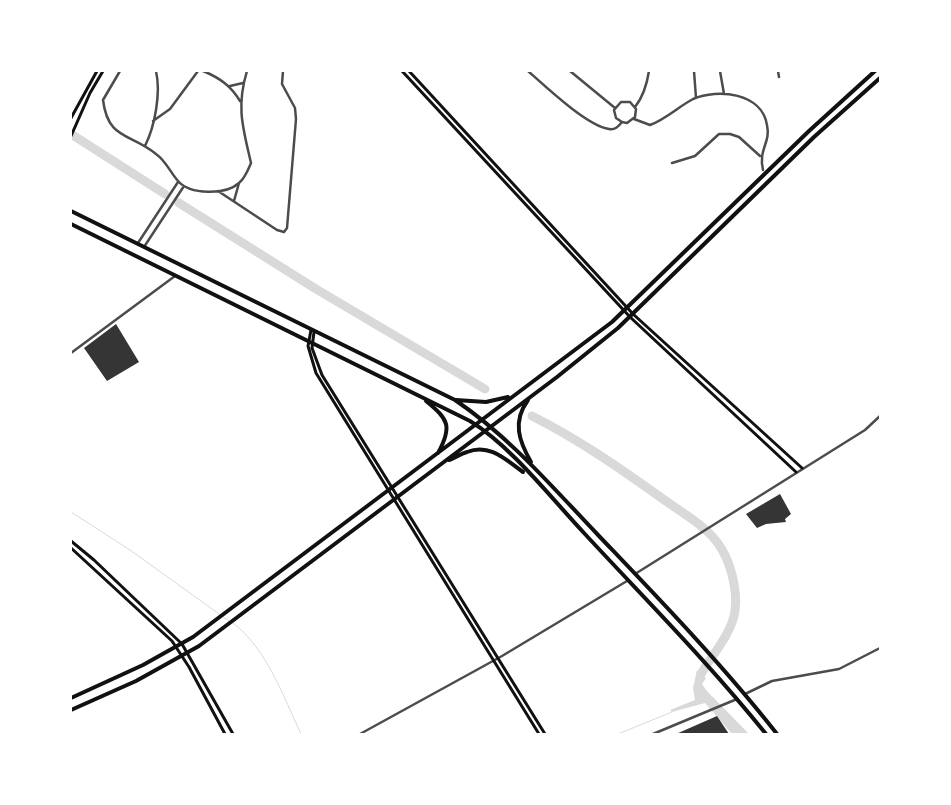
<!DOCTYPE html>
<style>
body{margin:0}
#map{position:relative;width:951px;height:805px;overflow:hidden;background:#fff;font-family:Raleway,sans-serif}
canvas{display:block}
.frame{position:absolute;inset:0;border:72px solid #fff;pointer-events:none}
</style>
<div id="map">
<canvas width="951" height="805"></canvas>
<div class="frame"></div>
</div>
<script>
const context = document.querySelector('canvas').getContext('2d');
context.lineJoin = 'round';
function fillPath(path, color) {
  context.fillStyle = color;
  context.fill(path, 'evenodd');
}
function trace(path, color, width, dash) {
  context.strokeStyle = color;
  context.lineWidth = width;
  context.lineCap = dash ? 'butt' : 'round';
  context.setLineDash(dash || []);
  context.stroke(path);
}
fillPath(new Path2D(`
 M697,670L706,678L702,684L706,690L749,734H732L705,703L672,712L670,710L695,700L693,688Z`), '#d9d9d9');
trace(new Path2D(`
 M71,512L130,550L229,621
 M233,623C267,649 283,696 301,734
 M618,734L672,712`), '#d9d9d9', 1);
trace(new Path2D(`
 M71,134L165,194
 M179,203L316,289L485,389
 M532,416C578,439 621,469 663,499C681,512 703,524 717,542C730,559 738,589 735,611C732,633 712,655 701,674`), '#d9d9d9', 9);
fillPath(new Path2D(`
 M116,324L139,362L107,381L84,348Z
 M780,494L791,514L785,519L786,522L766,524L757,528L746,514Z
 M717,716L729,734H676Z`), '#353535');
trace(new Path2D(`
 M120,71L103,100C108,140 130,133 156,154C166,161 170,172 178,181C190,195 226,195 239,183C245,178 248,170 251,163C243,128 236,107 247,71
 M203,71C220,78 231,86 240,101
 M528,71C545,86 587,126 609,129C615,130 618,127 622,122L627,123L635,117L636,109L630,102H621L614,110L616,118L622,122
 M570,71L615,108
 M694,71L696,98
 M720,71L724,94
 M778,71L779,77
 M230,86L243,83
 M635,107C643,97 647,84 649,71
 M634,119L650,125C666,119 678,107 693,99C718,88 762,93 767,125C771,143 758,149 763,170
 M153,121L170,109L198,71
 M145,146C155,126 161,93 156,71
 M672,163L695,156L719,134H730L739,137L760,156
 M218,191L277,230L284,232L287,228L296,119L295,108L282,84L283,71
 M234,201L239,183
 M138,243L178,182
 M144,247L184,186`), '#4c4c4c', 2.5);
trace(new Path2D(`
 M71,353L175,276
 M635,574L865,430L880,416
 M745,694L772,681L839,669L880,648
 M360,734L502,656L627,581
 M653,734L737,699`), '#4c4c4c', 2.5);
trace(new Path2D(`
 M402,71L630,317L796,472
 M409,71L633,314L802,468
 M71,118L97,71
 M71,136L90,93L103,71
 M311,330L308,346L316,373L539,734
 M314,332L312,348L322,375L545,734
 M71,541L94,560L182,644L233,734
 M71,548L172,641L189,667L225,734`), '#111', 3);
trace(new Path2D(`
 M71,211L455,400C510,437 553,488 599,536C660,600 722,664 777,734
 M71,224L470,421C511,446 551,498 584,533C645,599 709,663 766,734
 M456,400L486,402L508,397
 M528,400C512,422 519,441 531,462
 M426,401C448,419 453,426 438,453
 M449,460C455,458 460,454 467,452C490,443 506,460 523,472
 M71,698L143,665L193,637L612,322L809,131L875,71
 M71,710L136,681L199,646L557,377L618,328L814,137L880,78`), '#111', 4);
</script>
